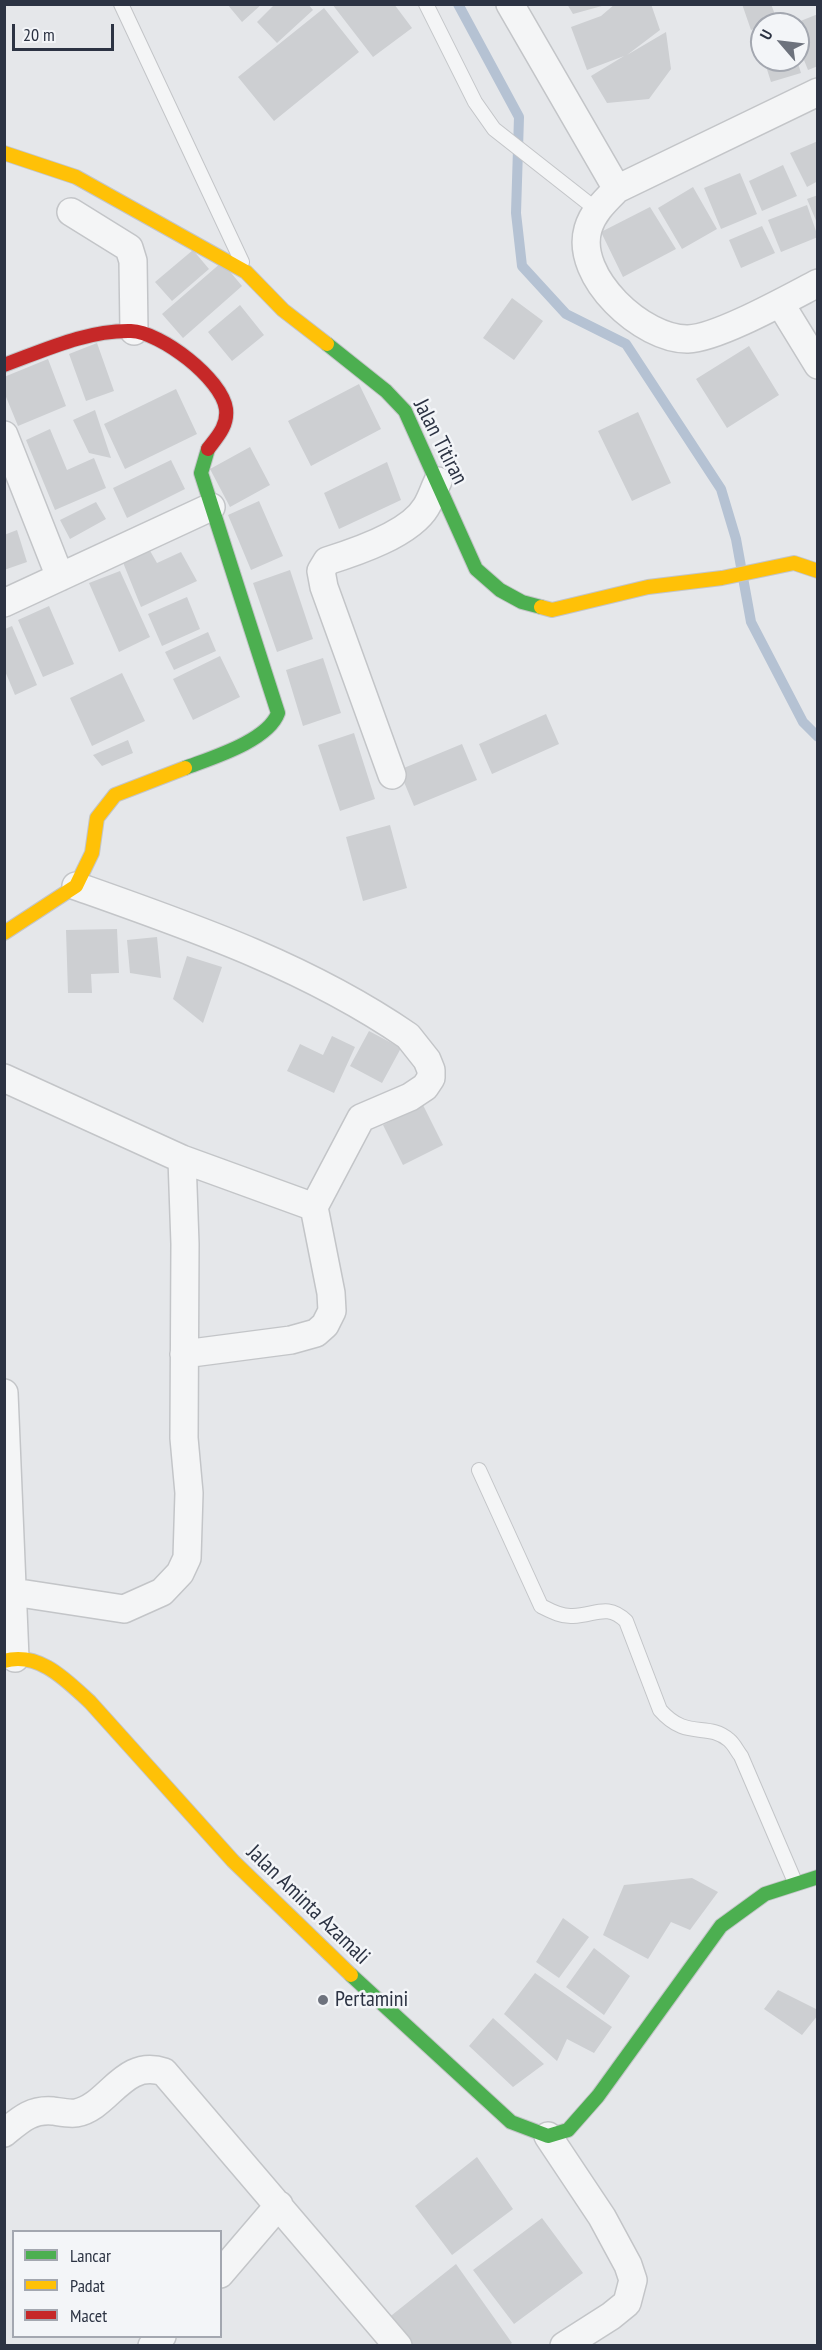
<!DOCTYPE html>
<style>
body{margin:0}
#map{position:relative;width:822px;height:2350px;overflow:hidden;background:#e5e7ea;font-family:"PT Sans Narrow",sans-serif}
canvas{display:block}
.frame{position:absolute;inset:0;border:6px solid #2c3343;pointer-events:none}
.legend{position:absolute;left:12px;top:2230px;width:210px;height:108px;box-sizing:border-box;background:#f3f5f8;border:2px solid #a3a7b0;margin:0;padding:8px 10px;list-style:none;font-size:18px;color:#2c3343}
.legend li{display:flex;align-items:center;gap:12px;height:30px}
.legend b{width:30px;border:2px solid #a3a7b0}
.north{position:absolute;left:750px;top:12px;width:60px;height:60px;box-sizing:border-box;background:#f3f5f8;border:2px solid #a3a7b0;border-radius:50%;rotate:298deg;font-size:16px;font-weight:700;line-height:24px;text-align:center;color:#2c3343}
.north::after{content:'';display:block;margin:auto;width:21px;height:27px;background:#6d727d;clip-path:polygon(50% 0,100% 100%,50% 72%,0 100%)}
.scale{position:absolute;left:12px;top:24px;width:102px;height:27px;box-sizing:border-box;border:3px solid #2c3343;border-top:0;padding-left:8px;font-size:18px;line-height:21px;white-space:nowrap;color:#2c3343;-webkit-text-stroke:4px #f3f5f8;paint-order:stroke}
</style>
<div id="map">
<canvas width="822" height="2350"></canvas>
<div class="frame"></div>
<ul class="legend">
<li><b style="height:8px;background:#4caf50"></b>Lancar</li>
<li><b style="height:8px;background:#ffc107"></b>Padat</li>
<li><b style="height:8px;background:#c62828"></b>Macet</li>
</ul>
<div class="north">U</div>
<div class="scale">20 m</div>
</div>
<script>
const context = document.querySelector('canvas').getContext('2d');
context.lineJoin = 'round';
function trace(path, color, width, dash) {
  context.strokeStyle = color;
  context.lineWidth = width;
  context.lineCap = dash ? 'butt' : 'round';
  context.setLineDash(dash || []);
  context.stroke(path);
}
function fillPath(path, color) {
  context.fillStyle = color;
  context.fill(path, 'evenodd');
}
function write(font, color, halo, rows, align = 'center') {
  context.font = font + ' "PT Sans Narrow",sans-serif';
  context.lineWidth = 5;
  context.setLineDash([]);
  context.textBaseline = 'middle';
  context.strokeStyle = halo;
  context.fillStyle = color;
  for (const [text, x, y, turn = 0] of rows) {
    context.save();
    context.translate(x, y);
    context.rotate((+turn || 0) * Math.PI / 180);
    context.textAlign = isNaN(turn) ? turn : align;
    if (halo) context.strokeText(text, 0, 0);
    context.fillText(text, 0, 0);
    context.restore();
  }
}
trace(new Path2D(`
 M458,4L519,117L516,213L522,266L566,314L626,344L721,489L736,539L751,622L803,722L818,737`), '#b5c2d3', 10);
fillPath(new Path2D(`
 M227,4H262L242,22Z
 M275,4H308L313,10L277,43L257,22Z
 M332,4H394L412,28L373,57Z
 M567,4H609L573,14Z
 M615,4H651L660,30L627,55L666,32L671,69L649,99L607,103L591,76L624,56L587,70L571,27L601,16Z
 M742,4H771L777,20L751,30Z
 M324,8L359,52L274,121L238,77Z
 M818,14V66L808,70L798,45V24H793Z
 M764,60H797L801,73L771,82Z
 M818,141V181L807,187L790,153Z
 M783,165L797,196L762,211L749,181Z
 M740,173L757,214L721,229L704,188Z
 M693,187L717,229L682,249L658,208Z
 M818,195V223H817L807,199Z
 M807,205L818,237L781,252L768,220Z
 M650,207L676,249L623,277L601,232Z
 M762,226L775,253L741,268L729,240Z
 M193,250L209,269L172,301L155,282Z
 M222,262L242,286L183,338L162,314Z
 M512,298L543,321L514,360L483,338Z
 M240,305L264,335L232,361L208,332Z
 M97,343L114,391L86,401L69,354Z
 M749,346L779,395L727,428L696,379Z
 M48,359L66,406L18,426L4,392V377Z
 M359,384L381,429L311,466L288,421Z
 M176,389L197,434L125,469L104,424Z
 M95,410L111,458L89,453L73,420Z
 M638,412L671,483L632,501L598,431Z
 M50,429L67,470L94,458L106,488L55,510L26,440Z
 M250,447L270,485L230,507L210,469Z
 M171,460L185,489L127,518L113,488Z
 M387,462L401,500L339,529L324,493Z
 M259,501L283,556L251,570L228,515Z
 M96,502L106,519L70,539L60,520Z
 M17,530L27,562L4,570V535Z
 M149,549L157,563L181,552L197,581L141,607L122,560Z
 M290,570L313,639L277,652L253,583Z
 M120,571L150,637L119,652L89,583Z
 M187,597L200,629L162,646L148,614Z
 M49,606L74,664L43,677L18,620Z
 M12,626L37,685L15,695L5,671V629Z
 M208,632L216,651L174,670L165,652Z
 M220,656L240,697L193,720L173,679Z
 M323,658L341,713L303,726L286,670Z
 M122,673L145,721L92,746L70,698Z
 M546,714L559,744L492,774L479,744Z
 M354,733L375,799L340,811L318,745Z
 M128,740L133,753L102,766L93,755Z
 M462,744L477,780L414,806L399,770Z
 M390,825L407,888L363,901L346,837Z
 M117,929L119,973L91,974L92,993H68L66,930Z
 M157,937L161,978L130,973L127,940Z
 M187,956L222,967L203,1023L173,999Z
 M369,1031L401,1048L382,1083L350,1066Z
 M332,1036L355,1047L334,1093L287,1071L300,1044L323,1055Z
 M423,1105L443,1145L403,1165L383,1125Z
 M692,1878L718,1892L690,1930L671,1922L648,1959L603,1935L624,1885Z
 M563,1918L589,1937L559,1978L536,1962Z
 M594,1948L630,1976L604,2015L566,1987Z
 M535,1973L612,2027L594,2053L567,2039L557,2061L504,2014Z
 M778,1990L818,2010V2015L802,2035L764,2009Z
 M493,2018L544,2064L513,2087L469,2046Z
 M477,2157L513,2209L452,2255L415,2206Z
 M542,2218L583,2273L514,2324L473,2270Z
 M456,2264L512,2343L508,2346H413L387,2319Z`), '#cdcfd2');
const lane = new Path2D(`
 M121,4L242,262
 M426,4L475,102L494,129L597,210
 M479,1470L541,1606C551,1611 562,1617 573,1616C596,1615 607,1603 626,1621L660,1710C687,1741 707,1721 729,1740C734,1744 737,1751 741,1756L795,1882`);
const street = new Path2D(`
 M510,4L617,189
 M818,92L617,189C605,201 593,212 588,229C574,277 643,340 688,339C718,338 789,298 818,283
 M71,212L129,248L133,261L134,331
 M780,303L818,365
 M4,435L60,577
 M4,603L211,507
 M392,775L324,587L321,571L327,561C356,552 410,534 426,507C431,499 434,489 438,481
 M76,886C192,927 306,966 408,1036L427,1060L431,1070V1078L425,1087L410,1097L361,1118L314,1207L331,1293L332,1311L325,1325L316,1333L291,1340L184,1354
 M4,1078L182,1159L314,1207
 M4,1393L15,1658
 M13,1592L124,1609L162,1592L180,1573L187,1558L189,1493L184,1438L185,1244L182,1159
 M4,2133C20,2120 31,2109 53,2111C60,2112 69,2114 76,2113C109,2107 123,2058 164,2072L398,2346
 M548,2136L602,2217L628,2265L633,2280L627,2303L611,2316L564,2346
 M220,2274L279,2205
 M152,2346L162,2336`);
const fast = new Path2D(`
 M327,344L386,391L405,411L476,569L500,590L522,602L541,607
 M185,768C211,758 268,741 278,713L201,473L208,449
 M351,1975L511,2122L548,2136L568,2130L598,2096L721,1926L765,1894L818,1877`);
const slow = new Path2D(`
 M4,153L76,177L246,272L283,310L327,344
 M541,607L552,610L648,587L722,578L794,563L818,571
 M4,933L76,886L92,853L97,818L115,795L185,768
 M4,1661C39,1651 66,1680 90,1702L233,1861L351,1975`);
const jam = new Path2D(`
 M4,365C45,350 87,330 131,331C161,332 222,379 226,409C228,426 217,437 208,449`);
trace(lane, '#c3c5c8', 16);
trace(street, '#c3c5c8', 30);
trace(fast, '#c3c5c8', 16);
trace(slow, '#c3c5c8', 16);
trace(jam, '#c3c5c8', 16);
trace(lane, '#f4f5f6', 14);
trace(street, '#f4f5f6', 27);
trace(fast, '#4caf50', 14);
trace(slow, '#ffc107', 14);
trace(jam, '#c62828', 14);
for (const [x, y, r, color] of [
 [323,2000,6,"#6d727d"]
]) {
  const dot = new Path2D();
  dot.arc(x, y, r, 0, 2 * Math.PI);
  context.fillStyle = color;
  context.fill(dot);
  trace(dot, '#f3f5f8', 2);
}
write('22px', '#2c3343', '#f3f5f8', [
 ["Jalan Titiran",440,442,63],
 ["Jalan Aminta Azamali",308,1905,44]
]);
write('22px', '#2c3343', '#f3f5f8', [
 ["Pertamini",335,2000]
], 'left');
</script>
